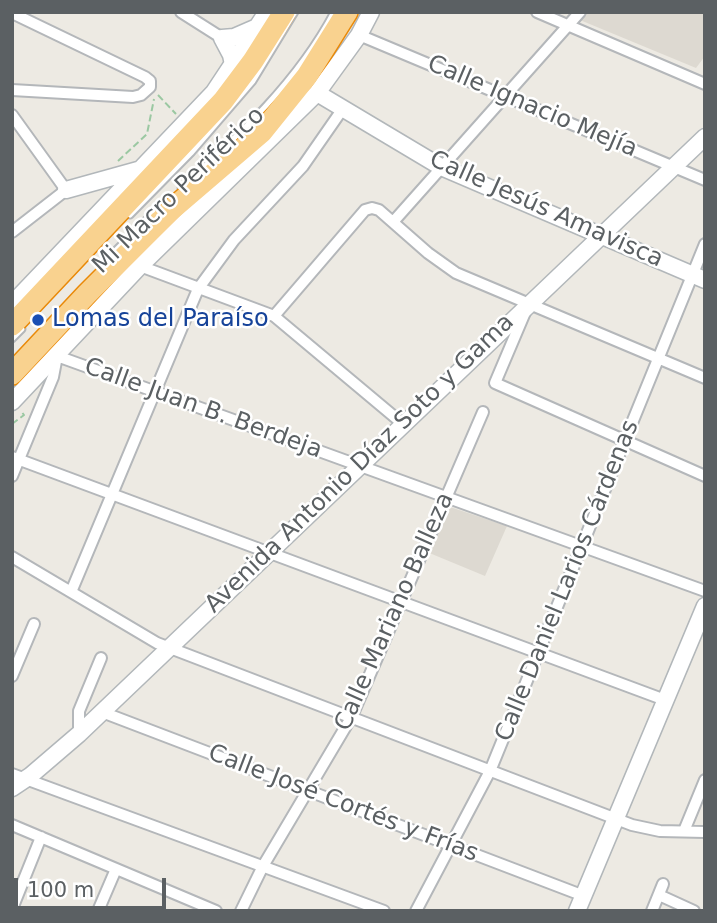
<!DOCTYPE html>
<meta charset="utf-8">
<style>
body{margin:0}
#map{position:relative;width:717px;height:923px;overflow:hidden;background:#edeae3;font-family:"DejaVu Sans",sans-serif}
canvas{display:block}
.frame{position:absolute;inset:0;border:14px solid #5b6063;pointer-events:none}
.scale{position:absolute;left:14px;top:878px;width:152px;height:32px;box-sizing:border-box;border:4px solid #5b6063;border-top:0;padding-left:9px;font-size:21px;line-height:24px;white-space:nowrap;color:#5b6063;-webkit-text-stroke:5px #fff;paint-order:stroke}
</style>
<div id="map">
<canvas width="717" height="923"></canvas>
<div class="frame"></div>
<div class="scale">100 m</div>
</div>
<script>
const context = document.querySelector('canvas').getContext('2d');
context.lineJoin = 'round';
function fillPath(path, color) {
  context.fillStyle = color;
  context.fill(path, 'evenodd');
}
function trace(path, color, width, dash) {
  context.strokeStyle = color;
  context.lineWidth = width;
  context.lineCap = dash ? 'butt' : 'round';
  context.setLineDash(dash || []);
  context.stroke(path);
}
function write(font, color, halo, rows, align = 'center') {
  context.font = font + ' "DejaVu Sans",sans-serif';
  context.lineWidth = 5;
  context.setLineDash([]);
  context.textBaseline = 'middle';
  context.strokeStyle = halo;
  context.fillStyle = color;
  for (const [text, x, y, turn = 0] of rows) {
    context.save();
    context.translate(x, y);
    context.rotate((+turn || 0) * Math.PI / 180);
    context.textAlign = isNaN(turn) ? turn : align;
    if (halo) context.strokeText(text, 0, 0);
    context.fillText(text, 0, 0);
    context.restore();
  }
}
fillPath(new Path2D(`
 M586,12H705V56L696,68L580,20Z
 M447,506L507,526L485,576L427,552Z`), '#ddd9d1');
const lane = new Path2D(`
 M181,188C239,135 297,82 334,12
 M130,215L191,153L253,81L295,12
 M115,251L153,213
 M12,339L22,329`);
const street = new Path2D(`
 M181,12L222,38
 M537,12L705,84
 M12,13L145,77L150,81V87L141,95L133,97L12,90
 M359,35L705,180
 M12,115L66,190L12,232
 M393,222L580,12
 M140,266L274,316L403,424
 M526,310L495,383L705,476
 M274,316L365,210L372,208L379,210L428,253L456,273L705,378
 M12,457L665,700
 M12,476L53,377L57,356L705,591
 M12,557L157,643L632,825L660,831L705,832
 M71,592L198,289L234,240L303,166L344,107
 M12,676L34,624
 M102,712L584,896
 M79,734V711L101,658
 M12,774L384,911
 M12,825L216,911
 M684,831L705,780
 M659,895L694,911
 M12,909L41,837
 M98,911L116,869
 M241,911L263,866L352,716L483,412
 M416,911L490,771L705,244
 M652,911L663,884`);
const secondary = new Path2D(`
 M233,65L231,55L222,38L234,37L257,27
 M317,93L441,167L705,280
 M66,190L138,170
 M12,304L214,92L267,12
 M12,402L140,266L317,93L359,35L371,12
 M12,788L30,776L79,734L705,137
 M577,911L705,606`);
const highway = new Path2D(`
 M12,325L223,101L253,61L284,12
 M12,374L87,294L171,210L262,132L307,76L347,12`);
trace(lane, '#b4b7ba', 9);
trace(street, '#b4b7ba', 14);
trace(secondary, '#b2b7ba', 19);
trace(highway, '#e98908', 24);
trace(new Path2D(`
 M158,95L176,114
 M118,161L147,134L154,99
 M12,424L24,415L21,411`), '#9bc8a2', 2, [7, 3.5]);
trace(lane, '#fff', 5);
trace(street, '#fff', 10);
trace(secondary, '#fff', 16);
trace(highway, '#f9d28f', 21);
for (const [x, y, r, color] of [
 [38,320,7,"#1a4fb4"]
]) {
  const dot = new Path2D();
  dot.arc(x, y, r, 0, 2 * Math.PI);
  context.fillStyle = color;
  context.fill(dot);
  trace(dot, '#fff', 2.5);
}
write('24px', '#5b6063', '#fff', [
 ["Calle Ignacio Mejía",532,107,23],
 ["Mi Macro Periférico",179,191,-44],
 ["Calle Jesús Amavisca",546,210,24],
 ["Calle Juan B. Berdeja",203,409,20],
 ["Avenida Antonio Díaz Soto y Gama",360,464,-44],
 ["Calle Daniel Larios Cárdenas",568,581,-68],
 ["Calle Mariano Balleza",395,612,-66],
 ["Calle José Cortés y Frías",343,804,21]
]);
write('24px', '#164399', '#fff', [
 ["Lomas del Paraíso",52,320]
], 'left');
</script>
